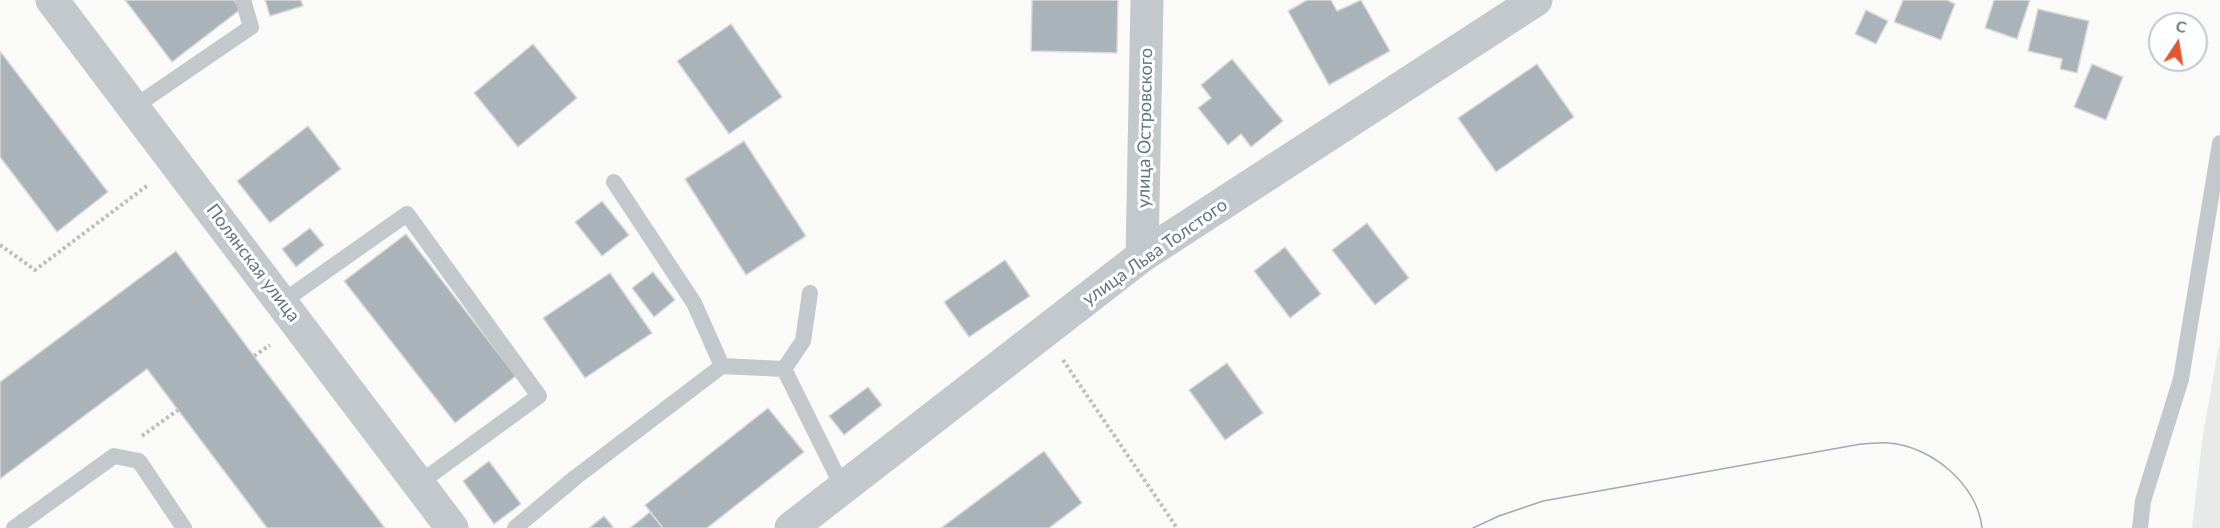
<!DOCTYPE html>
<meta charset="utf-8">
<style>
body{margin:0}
#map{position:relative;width:2220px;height:528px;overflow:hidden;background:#fafaf8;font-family:Lato,sans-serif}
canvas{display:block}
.north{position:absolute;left:2148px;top:12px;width:60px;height:60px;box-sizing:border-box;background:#fff;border:2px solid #c1c8cd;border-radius:50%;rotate:12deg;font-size:16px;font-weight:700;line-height:24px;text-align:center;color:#657683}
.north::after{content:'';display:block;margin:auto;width:21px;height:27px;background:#e4572e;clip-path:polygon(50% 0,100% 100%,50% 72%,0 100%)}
</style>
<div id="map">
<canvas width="2220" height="528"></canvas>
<div class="north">С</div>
</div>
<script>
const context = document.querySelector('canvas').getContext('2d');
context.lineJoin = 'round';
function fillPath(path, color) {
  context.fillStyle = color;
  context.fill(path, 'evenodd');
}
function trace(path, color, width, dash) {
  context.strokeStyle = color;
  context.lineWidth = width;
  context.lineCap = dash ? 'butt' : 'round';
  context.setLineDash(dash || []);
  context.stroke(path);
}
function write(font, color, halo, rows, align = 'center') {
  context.font = font + ' Lato,sans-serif';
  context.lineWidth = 6;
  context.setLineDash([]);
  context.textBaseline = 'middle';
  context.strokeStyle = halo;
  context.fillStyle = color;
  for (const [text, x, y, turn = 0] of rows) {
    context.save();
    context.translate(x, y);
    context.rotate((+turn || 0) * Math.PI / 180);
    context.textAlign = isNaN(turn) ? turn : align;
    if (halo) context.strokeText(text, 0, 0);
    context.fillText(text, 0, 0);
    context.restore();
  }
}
fillPath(new Path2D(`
 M2220,340V528H2192L2203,434Z`), '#e8e9e9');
const building = new Path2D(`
 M125,0H234L241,9L172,62Z
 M265,0H301L303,6L270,16Z
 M1032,0H1118L1117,53L1031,51Z
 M1307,0H1331L1337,11L1361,0L1390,51L1329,85L1288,11Z
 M1903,0H1947L1955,4L1941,40L1894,22Z
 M1994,0H2030L2017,39L1985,28Z
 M2038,9L2089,21L2077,73L2060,69L2062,59L2028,51Z
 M1866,10L1888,21L1876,44L1855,34Z
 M731,24L782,97L729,134L677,61Z
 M533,44L577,98L518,147L474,93Z
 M0,51L108,192L57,232L0,157Z
 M1232,59L1283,121L1251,147L1241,134L1228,145L1198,108L1211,98L1201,85Z
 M1537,64L1574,117L1496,172L1458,118Z
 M2092,64L2123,77L2106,120L2074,107Z
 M308,126L341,169L270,223L237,181Z
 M744,141L806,236L746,275L685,179Z
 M602,201L629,235L602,256L575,222Z
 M1367,223L1409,278L1375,305L1332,250Z
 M310,228L324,245L296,267L282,249Z
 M406,234L516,376L455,423L344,281Z
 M1285,247L1321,294L1290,318L1254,271Z
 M176,251L254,356L385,528H267L147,369L0,479V382Z
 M1005,260L1030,296L969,337L944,302Z
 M653,272L675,300L654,317L632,288Z
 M610,273L652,333L585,378L543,318Z
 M1227,363L1263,413L1225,440L1189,390Z
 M868,387L882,405L844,435L829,416Z
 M768,408L804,452L707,528H663L645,505Z
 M1044,451L1082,503L1049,528H941Z
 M489,461L521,504L494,524L463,481Z
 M650,512L663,528H630Z
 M604,516L614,528H589Z`);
fillPath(building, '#aab3b9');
trace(building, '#dcdcda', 1.5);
trace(new Path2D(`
 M0,245L35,270L148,185
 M254,356L270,345
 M1063,360L1177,528
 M142,436L178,410`), '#bbbfc2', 4, [3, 3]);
trace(new Path2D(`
 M134,107L251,27L243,0
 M614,182L694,303L722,366L784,369
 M810,293L803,341L784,369L843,488
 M282,302L407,214L539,396L418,484
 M14,528L114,456L139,461L184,528
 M515,528L576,477L722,366
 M2140,528L2143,501L2181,379L2220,143`), '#c3c8cc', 16);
trace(new Path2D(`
 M52,0L452,528
 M1142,256L1147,0
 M791,528L1142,256L1536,0`), '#c3c8cc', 33);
trace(new Path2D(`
 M1473,528L1499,516L1543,501L1861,444C1870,444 1880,442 1889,443C1931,446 1978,485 1982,528`), '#a2aab0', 1.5);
write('18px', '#657683', '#fff', [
 ["улица Островского",1145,128,-89],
 ["улица Льва Толстого",1155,252,-35],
 ["Полянская улица",253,263,53]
]);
</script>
